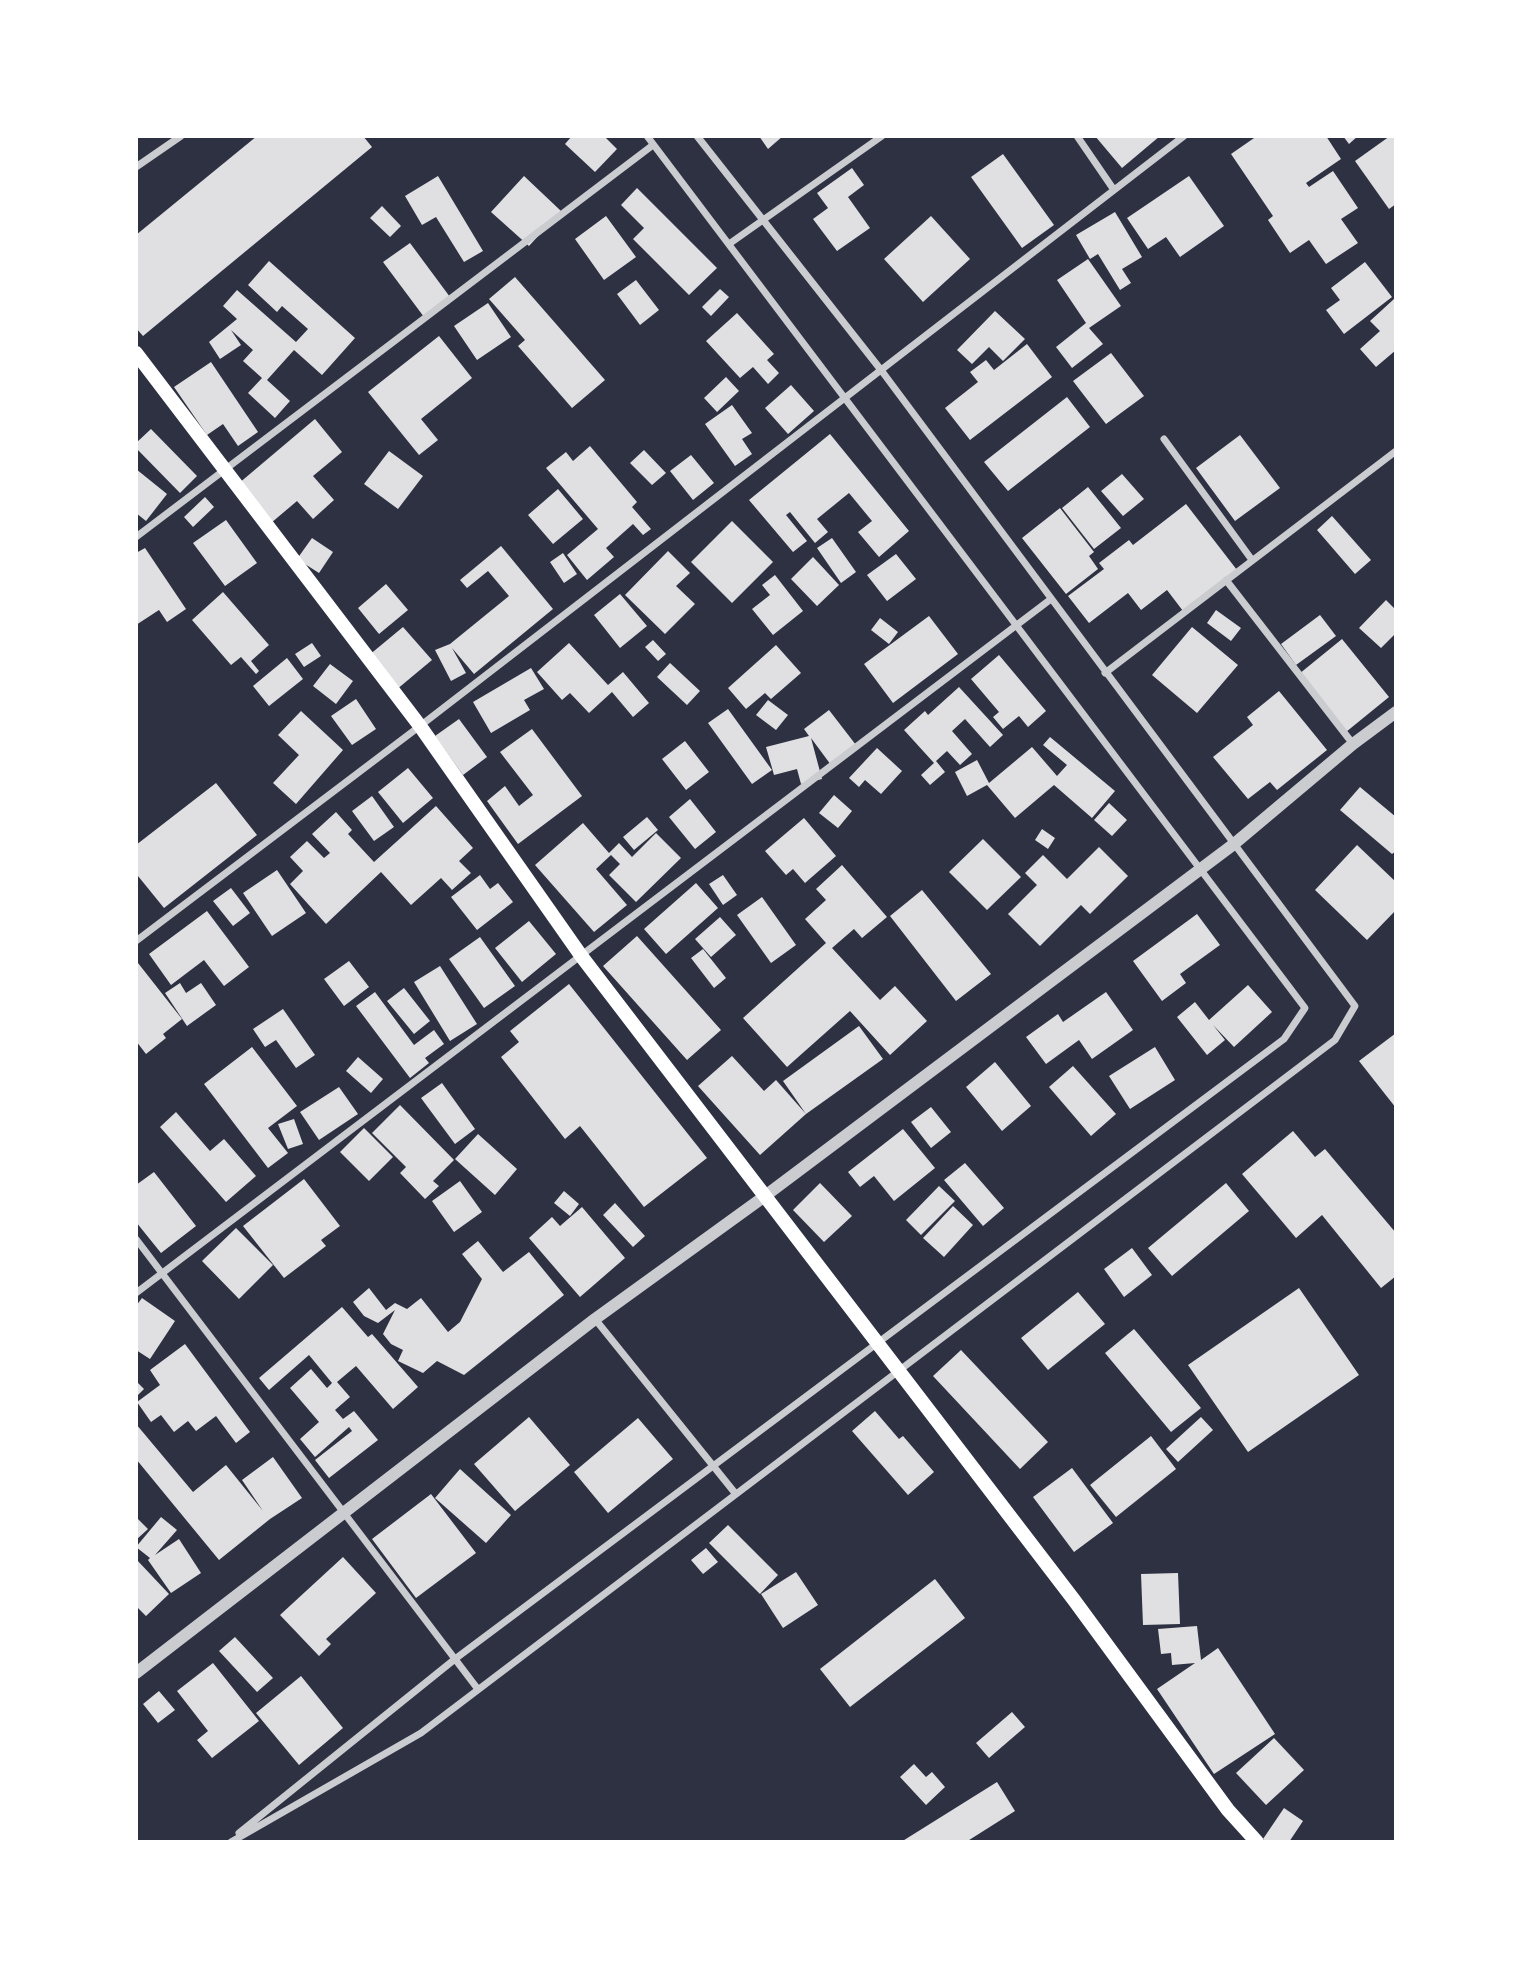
<!DOCTYPE html>
<style>
body{margin:0}
#map{position:relative;width:1532px;height:1978px;overflow:hidden;background:#2d3142;font-family:"Work Sans",sans-serif}
canvas{display:block}
.frame{position:absolute;inset:0;border:138px solid #fff;pointer-events:none}
</style>
<div id="map">
<canvas width="1532" height="1978"></canvas>
<div class="frame"></div>
</div>
<script>
const context = document.querySelector('canvas').getContext('2d');
context.lineJoin = 'round';
function fillPath(path, color) {
  context.fillStyle = color;
  context.fill(path, 'evenodd');
}
function trace(path, color, width, dash) {
  context.strokeStyle = color;
  context.lineWidth = width;
  context.lineCap = dash ? 'butt' : 'round';
  context.setLineDash(dash || []);
  context.stroke(path);
}
fillPath(new Path2D(`
 M257,136H363L372,147L143,336L136,328V235Z
 M572,136H604L617,149L595,172L565,144Z
 M759,136H783L768,149Z
 M1095,136H1160L1122,168Z
 M1257,136H1326L1341,159L1306,183L1309,187L1333,171L1358,208L1341,219L1358,243L1326,264L1309,240L1290,253L1268,220L1273,216L1231,154Z
 M1343,136H1358L1349,144Z
 M1390,136H1396V204L1389,209L1355,161Z
 M1003,154L1054,225L1022,248L971,177Z
 M852,168L864,185L848,197L870,228L837,251L813,219L828,208L817,193Z
 M438,176L483,251L464,262L436,217L422,225L405,196Z
 M524,176L561,211L529,246L491,212Z
 M1189,176L1224,226L1180,257L1166,237L1148,249L1127,218Z
 M637,188L717,268L689,295L633,239L644,228L621,205Z
 M382,206L401,226L390,237L370,218Z
 M1115,212L1142,257L1122,269L1131,283L1120,290L1098,254L1090,259L1076,235Z
 M606,216L636,257L604,280L575,239Z
 M931,216L970,259L923,302L884,259Z
 M410,243L450,297L424,317L383,262Z
 M1088,259L1121,306L1089,328L1103,344L1072,368L1056,347L1086,323L1057,280Z
 M269,261L355,338L322,375L294,350L267,380L290,401L275,418L248,393L262,378L243,361L253,350L231,330L241,345L220,359L209,342L237,319L223,306L237,290L296,342L308,329L282,306L277,312L248,285Z
 M1365,262L1392,297L1344,334L1326,310L1340,300L1331,288Z
 M515,277L605,380L572,408L518,346L525,340L489,299Z
 M636,280L659,310L640,325L617,294Z
 M720,289L729,297L711,316L702,307Z
 M1394,299L1396,350L1376,367L1360,349L1380,331L1370,321Z
 M488,303L511,337L477,360L454,326Z
 M995,311L1025,339L1003,361L989,347L972,364L957,350Z
 M737,313L774,354L767,360L779,373L768,384L753,367L740,378L706,341Z
 M439,336L472,378L421,419L438,440L419,455L368,392Z
 M1027,344L1052,377L970,440L945,408L978,382L970,372L986,360L994,370Z
 M1111,353L1144,396L1106,424L1073,381Z
 M211,362L258,432L238,446L223,424L207,435L174,387Z
 M726,377L739,391L717,412L704,398Z
 M791,385L814,411L788,434L765,408Z
 M1067,397L1090,427L1008,491L984,462Z
 M732,405L752,433L742,439L752,454L735,466L705,424Z
 M315,419L342,452L313,476L334,500L313,519L297,501L271,523L238,484Z
 M151,429L197,476L180,493L136,448V443Z
 M830,434L909,531L879,557L858,532L872,521L849,493L817,519L828,532L815,543L790,512L786,515L807,541L793,552L749,500Z
 M1240,435L1280,488L1235,521L1196,468Z
 M590,446L637,502L632,507L651,529L643,535L633,524L606,548L614,557L587,580L567,555L598,529L546,468L566,452L573,461Z
 M644,450L666,473L652,485L630,463Z
 M389,451L423,476L398,509L364,484Z
 M691,455L714,483L693,500L670,471Z
 M136,469L167,494L146,521L136,513Z
 M1122,474L1144,499L1123,516L1101,491Z
 M1088,487L1121,528L1094,549L1062,508Z
 M558,489L583,519L553,544L528,515Z
 M205,497L214,507L193,527L184,517Z
 M1186,504L1237,570L1183,611L1167,590L1141,610L1128,593L1089,623L1068,596L1104,569L1099,563L1129,540L1133,545Z
 M1060,508L1094,552L1089,556L1098,569L1066,594L1022,538Z
 M1332,516L1371,560L1355,574L1317,530Z
 M226,520L257,563L225,586L193,543Z
 M732,521L773,562L732,603L691,562Z
 M312,538L333,552L319,573L297,559Z
 M832,538L856,572L841,583L817,548Z
 M501,546L553,609L474,674L452,648L466,673L451,681L435,650L450,644L509,596L488,571L467,588L460,580Z
 M145,548L186,609L167,622L159,610L136,625V553Z
 M668,551L690,573L676,586L695,604L665,634L625,595Z
 M563,553L577,574L564,583L550,562Z
 M896,554L916,579L887,601L867,575Z
 M813,557L839,585L817,606L791,579Z
 M775,575L803,611L773,635L752,609L770,595L762,585Z
 M386,584L408,610L379,634L358,608Z
 M223,592L269,645L251,661L259,671L256,674L241,657L231,665L192,620Z
 M620,594L647,626L620,648L594,615Z
 M1386,600L1396,610V633L1381,648L1359,628Z
 M1216,610L1241,628L1231,641L1207,623Z
 M1320,615L1336,636L1296,665L1281,644Z
 M929,616L958,654L893,703L864,664Z
 M880,618L898,632L889,644L871,630Z
 M403,627L432,660L396,690L368,656Z
 M1192,627L1238,665L1197,713L1152,675Z
 M1342,639L1389,697L1346,732L1299,674Z
 M653,640L666,654L658,661L645,647Z
 M312,643L321,656L304,667L295,654Z
 M569,643L608,685L623,672L649,703L633,717L612,692L589,713L570,693L562,700L537,672Z
 M776,645L801,673L771,699L765,693L746,709L728,688Z
 M999,655L1046,711L1028,727L1019,716L1003,729L993,717L999,712L971,679Z
 M287,658L303,679L269,706L253,686Z
 M670,663L700,691L687,705L657,677Z
 M330,664L353,681L336,704L313,686Z
 M531,668L544,689L524,700L530,710L491,733L473,702Z
 M959,687L1003,735L990,747L965,719L952,731L972,754L960,765L947,751L936,761L945,772L930,785L921,775L934,763L904,730L925,711L928,715Z
 M1279,691L1327,750L1277,790L1270,782L1248,799L1213,757L1253,725L1247,717Z
 M356,699L376,729L352,745L331,716Z
 M768,700L788,715L776,730L756,715Z
 M728,709L772,770L752,784L708,723Z
 M829,710L856,745L831,765L811,738L822,779L801,784L797,769L774,775L766,747L809,736L804,729Z
 M301,711L343,750L296,804L273,783L299,755L278,735Z
 M459,719L487,757L463,775L435,736Z
 M532,729L582,796L518,844L487,801L505,786L519,806L533,795L500,752Z
 M1050,737L1115,791L1092,818L1054,785L1015,818L987,785L967,796L955,772L977,760L989,783L1032,747L1057,776L1067,765L1043,745Z
 M685,741L709,772L686,790L662,759Z
 M877,748L902,771L881,794L865,780L859,787L849,778Z
 M408,768L433,798L403,823L378,792Z
 M216,783L257,835L164,908L138,876L136,845Z
 M1360,787L1396,817V851L1392,854L1340,810Z
 M834,795L852,811L838,828L819,813Z
 M372,796L394,827L374,841L352,811Z
 M690,799L716,832L695,849L669,817Z
 M1109,803L1127,820L1112,836L1094,820Z
 M436,806L473,848L459,861L471,873L452,890L441,878L411,905L381,872L326,924L290,884L303,871L290,857L307,841L324,858L330,853L312,834L336,812L352,830L348,834L374,862Z
 M647,817L658,830L634,850L623,837Z
 M804,818L836,856L805,883L793,869L786,875L765,851Z
 M583,823L609,853L619,843L632,857L656,833L681,858L636,902L609,875L620,864L611,855L596,869L627,905L594,932L535,865Z
 M1042,829L1055,838L1048,849L1035,840Z
 M983,839L1021,877L987,910L949,872Z
 M1357,845L1396,882V910L1367,940L1315,890Z
 M1099,847L1128,876L1090,914L1081,905L1040,946L1008,914L1037,885L1025,873L1043,855L1067,879Z
 M842,865L887,917L862,938L854,929L832,948L880,1000L895,986L927,1021L890,1055L850,1011L787,1067L743,1018L826,943L805,919L826,900L816,889Z
 M277,870L306,913L272,936L243,893Z
 M480,875L490,889L498,883L513,902L477,930L451,897Z
 M723,875L737,895L723,905L709,884Z
 M696,883L718,908L666,954L644,929Z
 M231,888L250,913L233,926L213,901Z
 M922,890L991,974L956,1001L890,916Z
 M762,897L796,945L771,963L737,915Z
 M207,911L249,967L224,986L204,960L171,985L149,954Z
 M1197,914L1220,945L1180,974L1186,983L1162,1001L1133,961Z
 M720,917L736,935L711,957L695,939Z
 M529,921L556,954L522,982L495,948Z
 M637,936L721,1030L687,1060L603,966Z
 M480,937L515,986L484,1008L449,959Z
 M703,949L726,978L714,988L691,958Z
 M349,961L369,987L344,1006L324,979Z
 M138,963L182,1019L163,1034L166,1038L146,1054L136,1041Z
 M440,966L477,1024L450,1041L414,982Z
 M180,983L186,993L201,983L216,1005L187,1026L165,993Z
 M569,984L707,1158L644,1207L580,1126L565,1139L501,1057L519,1042L510,1031Z
 M1248,985L1272,1012L1234,1047L1213,1025L1225,1040L1207,1055L1177,1017L1195,1002L1209,1020Z
 M404,988L430,1021L414,1034L387,1001Z
 M375,992L414,1045L434,1030L444,1044L425,1058L429,1063L410,1078L356,1006Z
 M1106,992L1133,1030L1092,1059L1079,1040L1046,1064L1026,1037L1058,1014L1063,1022Z
 M283,1009L315,1055L296,1068L276,1040L265,1047L253,1029Z
 M859,1026L883,1059L806,1114L783,1081Z
 M1396,1033V1108L1359,1061Z
 M252,1047L297,1106L268,1128L288,1153L268,1168L204,1084Z
 M1155,1047L1175,1080L1130,1109L1109,1076Z
 M732,1056L764,1091L776,1080L806,1114L760,1155L698,1086Z
 M358,1057L383,1079L371,1093L346,1071Z
 M995,1062L1031,1106L1002,1131L966,1087Z
 M1073,1066L1116,1114L1091,1136L1049,1087Z
 M442,1083L475,1129L455,1144L421,1098Z
 M339,1087L358,1114L319,1140L300,1112Z
 M400,1105L454,1160L433,1181L439,1186L425,1199L400,1173L406,1167L372,1133Z
 M931,1107L951,1132L931,1148L911,1122Z
 M176,1112L210,1151L224,1139L256,1176L226,1202L160,1127Z
 M294,1119L303,1144L288,1149L278,1124Z
 M364,1128L393,1157L369,1181L340,1152Z
 M903,1129L935,1168L894,1201L874,1176L860,1187L848,1172Z
 M1293,1131L1315,1157L1325,1149L1396,1233V1276L1381,1288L1322,1215L1296,1238L1242,1174Z
 M478,1134L517,1169L495,1195L455,1159Z
 M965,1163L1004,1208L983,1226L944,1180Z
 M154,1172L196,1226L161,1253L136,1222V1185Z
 M304,1179L340,1226L321,1240L326,1246L284,1278L243,1226Z
 M460,1181L482,1212L454,1232L432,1201Z
 M820,1183L852,1216L824,1242L793,1210Z
 M1226,1183L1249,1211L1172,1276L1148,1248Z
 M939,1186L955,1201L921,1235L906,1220Z
 M564,1191L579,1204L570,1216L554,1203Z
 M615,1203L645,1236L633,1247L603,1215Z
 M953,1206L973,1225L944,1257L923,1238Z
 M582,1207L625,1258L580,1297L529,1238L552,1217L560,1226Z
 M236,1228L273,1265L239,1299L202,1261Z
 M478,1241L503,1272L529,1252L564,1295L464,1375L437,1361L423,1373L398,1361L403,1350L391,1344L383,1334L395,1310L378,1323L364,1316L353,1302L369,1288L386,1310L395,1303L407,1309L421,1298L448,1332L460,1322L482,1279L462,1254Z
 M1132,1248L1152,1275L1124,1297L1104,1269Z
 M1299,1288L1359,1375L1248,1452L1188,1365Z
 M1078,1292L1105,1324L1048,1370L1021,1338Z
 M142,1298L175,1321L150,1359L136,1350V1306Z
 M342,1307L368,1337L372,1334L418,1387L393,1409L356,1366L337,1382L350,1397L335,1410L343,1419L354,1411L378,1440L329,1478L315,1460L352,1431L349,1427L315,1457L300,1439L319,1422L290,1388L311,1369L327,1388L332,1383L309,1355L269,1390L259,1378Z
 M1134,1329L1201,1408L1171,1432L1105,1353Z
 M185,1344L250,1432L236,1443L216,1416L196,1431L188,1421L174,1432L161,1415L151,1422L137,1402L160,1385L150,1370Z
 M961,1350L1048,1442L1020,1469L933,1376Z
 M136,1381L144,1389L136,1397Z
 M875,1411L899,1439L903,1436L934,1472L908,1495L852,1431Z
 M529,1417L570,1465L515,1511L474,1464Z
 M1201,1417L1213,1430L1178,1462L1166,1449Z
 M638,1418L673,1459L608,1513L574,1472Z
 M136,1424L193,1492L226,1465L263,1511L242,1480L273,1457L302,1498L270,1519L219,1560L136,1459Z
 M1151,1436L1176,1469L1116,1517L1090,1485Z
 M1072,1468L1113,1523L1074,1552L1033,1497Z
 M460,1469L511,1515L486,1543L435,1498Z
 M431,1494L476,1553L416,1598L372,1539Z
 M136,1517L148,1529L136,1540Z
 M161,1517L177,1530L155,1555L179,1539L201,1573L171,1593L148,1560L150,1558L136,1547Z
 M728,1525L778,1575L760,1594L709,1543Z
 M706,1548L718,1562L703,1574L691,1560Z
 M343,1557L376,1593L326,1639L331,1644L319,1656L280,1615Z
 M136,1559L169,1594L146,1616L136,1606Z
 M796,1572L818,1605L783,1628L761,1594Z
 M1178,1573L1180,1624L1143,1625L1141,1574Z
 M935,1579L965,1618L850,1707L820,1669Z
 M1197,1626L1201,1660L1218,1648L1275,1734L1214,1774L1157,1689L1195,1663L1172,1665L1171,1653L1161,1654L1158,1629Z
 M235,1637L273,1678L257,1692L219,1651Z
 M213,1663L259,1721L212,1758L197,1740L208,1731L177,1691Z
 M301,1676L343,1728L299,1765L256,1713Z
 M159,1691L175,1710L158,1723L143,1704Z
 M1012,1712L1025,1727L989,1758L976,1743Z
 M1274,1738L1304,1770L1266,1805L1236,1773Z
 M914,1764L926,1777L932,1772L945,1787L926,1805L900,1777Z
 M997,1782L1015,1811L966,1842H901Z
 M1284,1808L1303,1821L1289,1842H1267L1263,1839Z`), '#e0e0e3');
trace(new Path2D(`
 M1077,136L1114,190
 M136,167L181,136
 M729,244L882,136
 M1164,439L1252,560
 M136,537L653,145
 M1226,580L1353,744
 M1105,673L1396,451
 M136,941L420,726L1184,136
 M136,1239L477,1688
 M136,1293L1051,599
 M595,1319L735,1493
 M239,1833L455,1659L1284,1039L1305,1008L647,136
 M231,1842L421,1733L1335,1040L1355,1006L881,370L697,136`), '#caccd0', 7);
trace(new Path2D(`
 M136,1673L595,1319L765,1196L1234,844L1353,744L1396,712`), '#caccd0', 12);
trace(new Path2D(`
 M136,353L420,726L582,957L1074,1600L1228,1810L1257,1842`), '#fff', 14);
</script>
